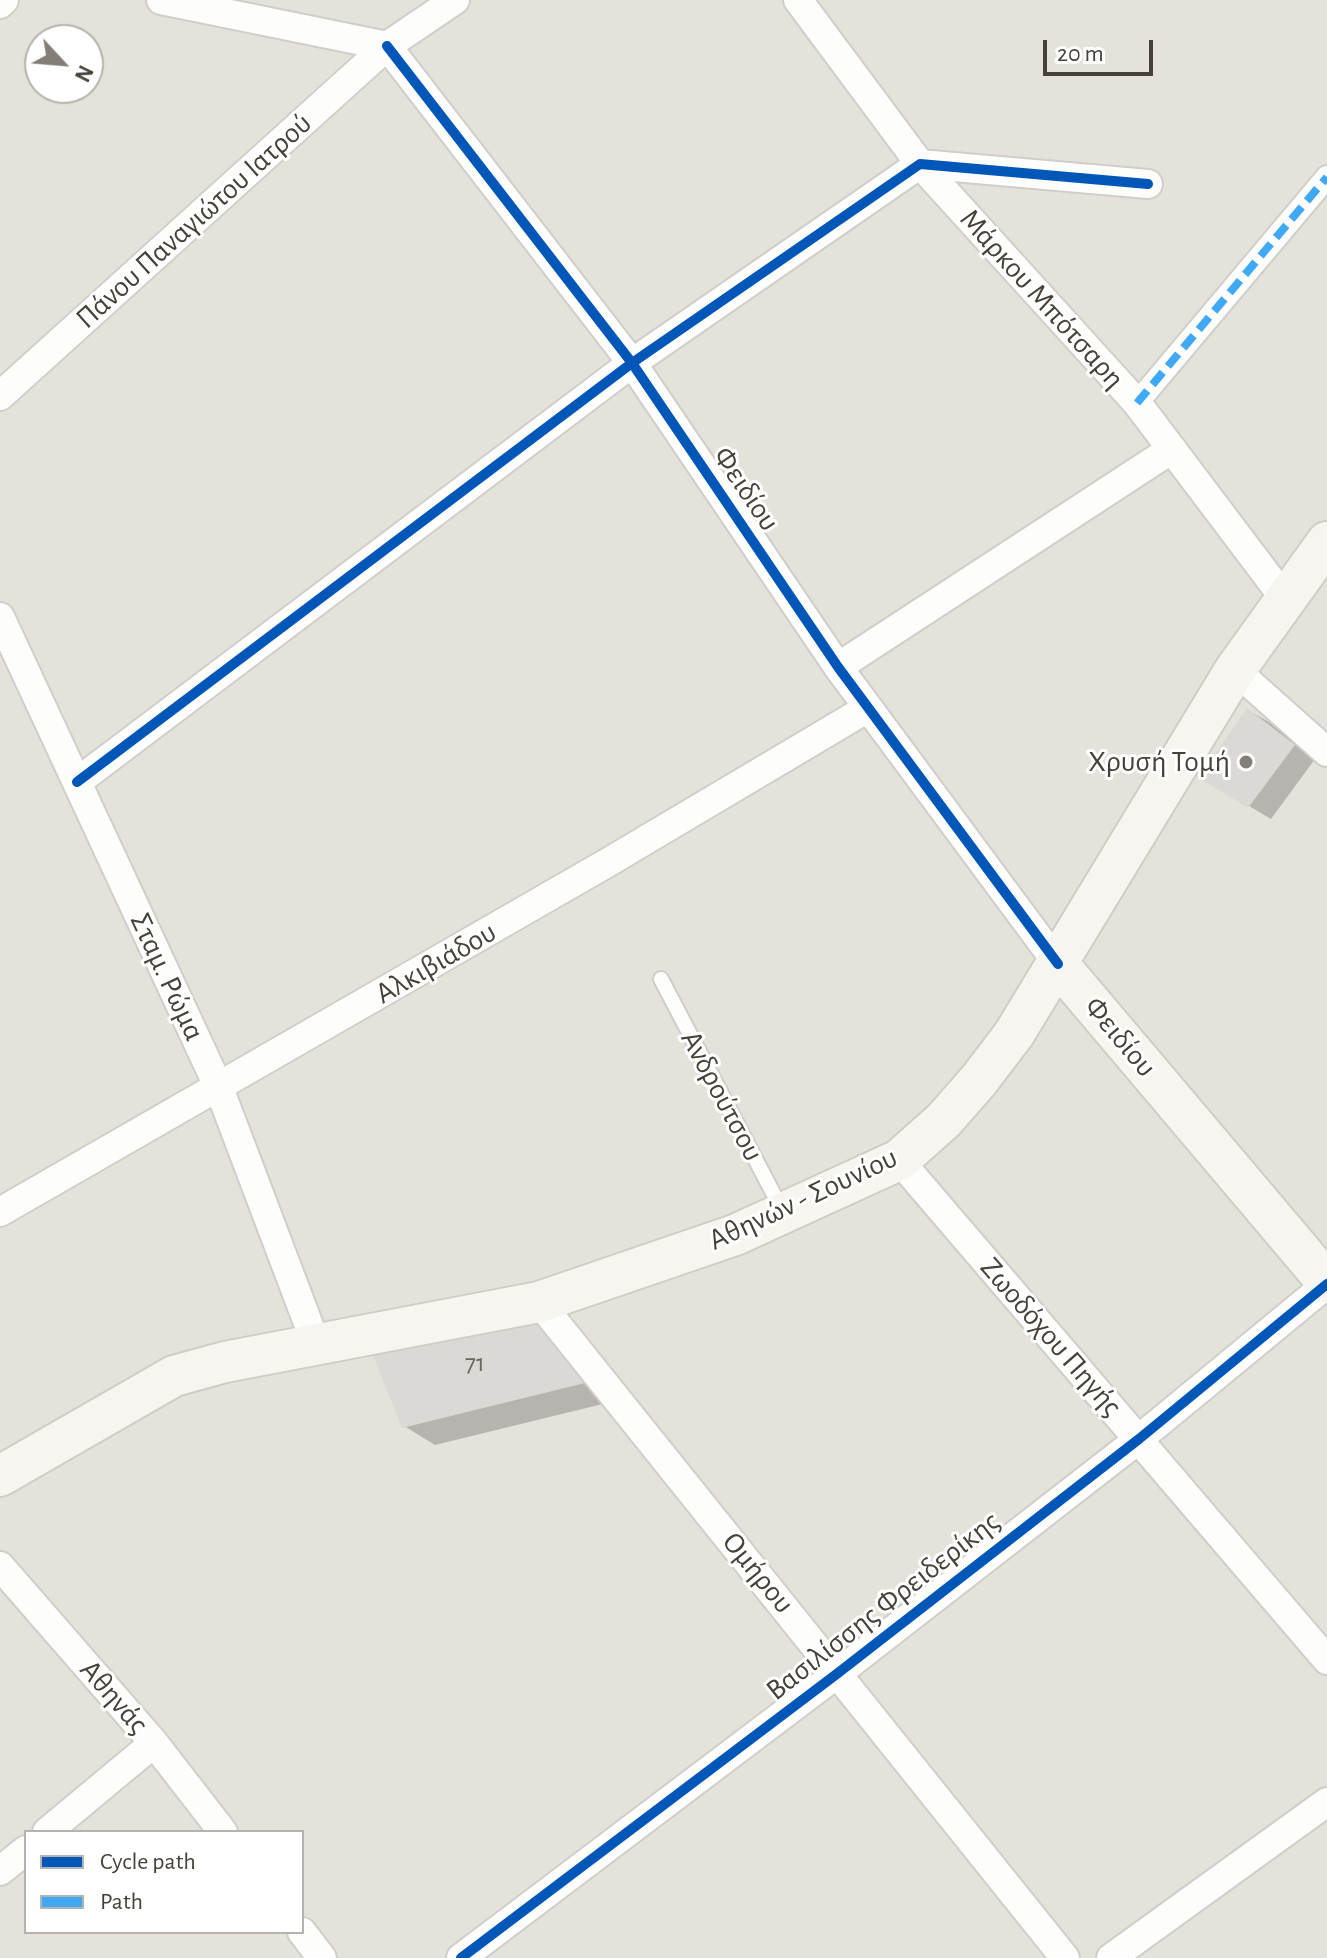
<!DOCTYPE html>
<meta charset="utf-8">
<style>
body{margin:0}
#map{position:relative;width:1327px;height:1958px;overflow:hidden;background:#f2f0ec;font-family:"Alegreya Sans",sans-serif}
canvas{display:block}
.legend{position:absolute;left:24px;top:1830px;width:280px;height:104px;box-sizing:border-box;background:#fff;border:2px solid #b5b3b0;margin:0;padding:10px 14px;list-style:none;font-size:24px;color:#474239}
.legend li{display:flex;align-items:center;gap:16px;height:40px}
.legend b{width:40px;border:2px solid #b5b3b0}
.north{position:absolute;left:24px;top:24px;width:80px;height:80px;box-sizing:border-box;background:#fff;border:2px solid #b5b3b0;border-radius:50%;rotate:116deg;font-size:22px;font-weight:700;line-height:32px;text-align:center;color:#474239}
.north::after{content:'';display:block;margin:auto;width:28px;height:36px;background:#837f78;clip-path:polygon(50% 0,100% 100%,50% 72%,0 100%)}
.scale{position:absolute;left:1043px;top:40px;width:110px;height:36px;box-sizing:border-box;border:4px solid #474239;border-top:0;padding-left:10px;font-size:24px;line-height:28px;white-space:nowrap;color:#474239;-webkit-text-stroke:6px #fff;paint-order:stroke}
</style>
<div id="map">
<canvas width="1327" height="1958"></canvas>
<ul class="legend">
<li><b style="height:10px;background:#0057b8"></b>Cycle path</li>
<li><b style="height:10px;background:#3fa9f5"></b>Path</li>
</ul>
<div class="north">N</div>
<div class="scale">20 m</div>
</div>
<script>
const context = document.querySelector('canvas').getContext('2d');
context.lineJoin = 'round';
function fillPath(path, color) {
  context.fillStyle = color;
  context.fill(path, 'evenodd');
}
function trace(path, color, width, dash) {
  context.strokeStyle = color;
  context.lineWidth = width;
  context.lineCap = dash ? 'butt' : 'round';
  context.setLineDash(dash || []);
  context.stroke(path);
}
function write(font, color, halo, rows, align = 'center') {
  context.font = font + ' "Alegreya Sans",sans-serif';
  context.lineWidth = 6;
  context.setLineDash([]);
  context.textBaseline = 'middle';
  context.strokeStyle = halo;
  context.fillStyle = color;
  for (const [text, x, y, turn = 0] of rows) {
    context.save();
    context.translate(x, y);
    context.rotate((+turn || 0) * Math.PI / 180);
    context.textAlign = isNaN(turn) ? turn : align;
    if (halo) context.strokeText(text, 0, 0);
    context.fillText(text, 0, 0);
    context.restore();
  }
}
fillPath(new Path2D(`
 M0,0H1327V1958H0ZM40,40H88V88H40ZM26,1832H302V1932H26Z`), '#e5e2db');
fillPath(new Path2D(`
 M1248,710L1269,722L1315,759L1271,819L1202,778Z
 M534,1312L619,1400L435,1445L404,1426Z`), '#0003');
fillPath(new Path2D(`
 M1247,708L1295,745L1248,808L1199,778Z
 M534,1310L589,1382L402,1428L368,1343Z`), '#dbd9d5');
const service = new Path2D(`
 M661,979L783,1212`);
const pedestrian = new Path2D(`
 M1137,403L1327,177`);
const minor = new Path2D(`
 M161,0L387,46
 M798,0L920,164L1137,403L1285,599
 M0,4L4,0
 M387,46L632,363L838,667L1058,964
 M0,396L387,46L455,0
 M0,617L219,1088L316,1344
 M838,667L1172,449
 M1235,670L1327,752
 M77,782L632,363L920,164L1148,184
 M899,1160L1327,1660
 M0,1212L607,863L868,708
 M539,1302L1065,1958
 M0,1566L154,1743L223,1832
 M47,1832L154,1743
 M0,1871L26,1850
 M302,1932L322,1958
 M461,1958L838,1673L1139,1439L1327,1284
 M1111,1958L1327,1802`);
const secondary = new Path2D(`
 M1058,964L1327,1282
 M0,1476L174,1376L225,1362L539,1302L735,1235L899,1160L944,1120L979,1080L1014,1034L1235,670L1327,542`);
trace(service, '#d0ceca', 18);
trace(pedestrian, '#d0ceca', 26);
trace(minor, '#d0ceca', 32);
trace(secondary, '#d0cdc4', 44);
trace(service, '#fdfdfc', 14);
trace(pedestrian, '#fdfdfc', 22);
trace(minor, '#fdfdfc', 28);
trace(secondary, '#f6f5f0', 40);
trace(new Path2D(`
 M1137,403L1327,177`), '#3fa9f5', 8, [16, 8]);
trace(new Path2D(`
 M387,46L632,363L838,667L1058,964
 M77,782L632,363L920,164L1148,184
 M461,1958L838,1673L1139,1439L1327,1284`), '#0057b8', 10);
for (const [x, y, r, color] of [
 [1246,762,8,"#837f78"]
]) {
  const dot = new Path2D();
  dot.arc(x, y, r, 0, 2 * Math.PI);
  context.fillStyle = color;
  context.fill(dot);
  trace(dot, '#fff', 3);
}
write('26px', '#6d6861', null, [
 ["71",475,1363]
]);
write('30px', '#474239', '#fff', [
 ["Πάνου Παναγιώτου Ιατρού",194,221,-42],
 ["Μάρκου Μπότσαρη",1042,299,48],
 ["Φειδίου",746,489,56],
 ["Αλκιβιάδου",436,963,-30],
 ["Σταμ. Ρώμα",167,977,65],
 ["Φειδίου",1120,1037,50],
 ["Ανδρούτσου",722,1096,62],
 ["Αθηνών - Σουνίου",803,1199,-25],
 ["Ζωοδόχου Πηγής",1051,1337,49],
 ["Ομήρου",758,1573,51],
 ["Βασιλίσσης Φρειδερίκης",883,1606,-38],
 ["Αθηνάς",114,1697,49]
]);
write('30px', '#474239', '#fff', [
 ["Χρυσή Τομή",1230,762]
], 'right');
</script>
